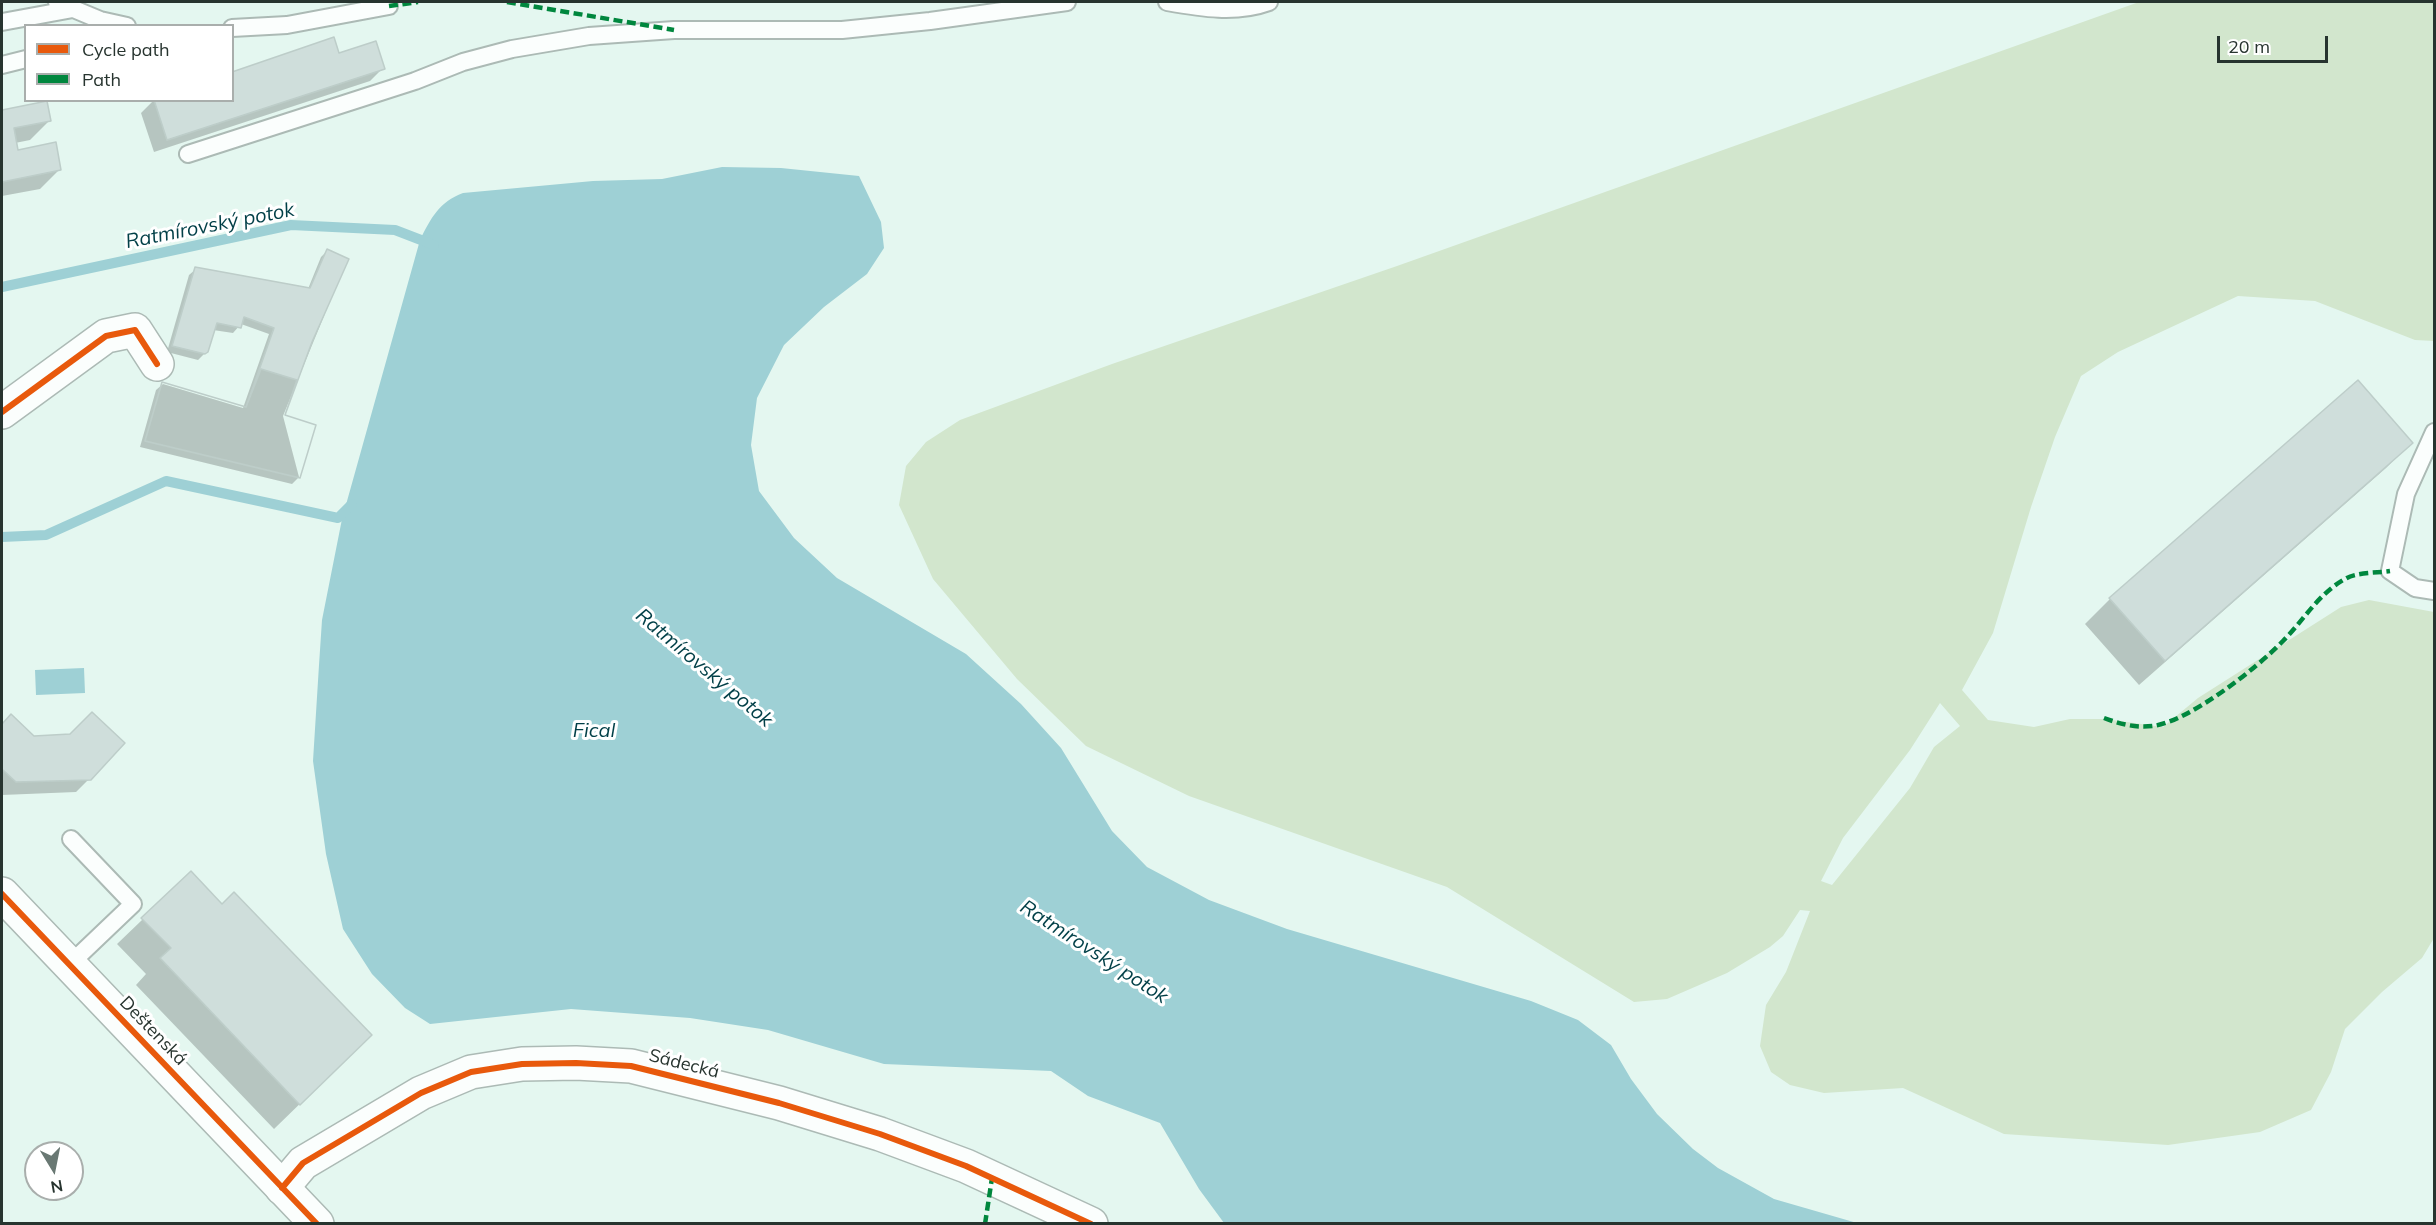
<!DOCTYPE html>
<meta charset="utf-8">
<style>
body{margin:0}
#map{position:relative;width:2436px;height:1225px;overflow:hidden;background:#e4f7f0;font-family:Mulish,sans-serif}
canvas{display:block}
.frame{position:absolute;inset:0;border:3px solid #27342f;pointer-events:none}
.legend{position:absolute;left:24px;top:24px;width:210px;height:78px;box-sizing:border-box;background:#fff;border:2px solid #a9aeac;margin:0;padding:8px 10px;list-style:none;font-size:18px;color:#27342f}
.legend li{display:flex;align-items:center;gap:12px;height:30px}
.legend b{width:30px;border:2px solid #a9aeac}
.north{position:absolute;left:24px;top:1141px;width:60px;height:60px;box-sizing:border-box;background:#fff;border:2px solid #a9aeac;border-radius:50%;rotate:170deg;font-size:16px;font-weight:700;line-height:24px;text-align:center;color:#27342f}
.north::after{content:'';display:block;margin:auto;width:21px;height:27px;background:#697873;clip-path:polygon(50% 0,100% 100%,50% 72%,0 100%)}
.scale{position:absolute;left:2217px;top:36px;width:111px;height:27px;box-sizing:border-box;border:3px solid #27342f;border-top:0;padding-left:8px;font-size:18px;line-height:21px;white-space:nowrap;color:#27342f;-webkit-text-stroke:4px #fff;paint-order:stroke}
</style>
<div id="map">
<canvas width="2436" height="1225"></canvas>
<div class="frame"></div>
<ul class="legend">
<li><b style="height:8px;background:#e8590c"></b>Cycle path</li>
<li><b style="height:8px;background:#00873e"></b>Path</li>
</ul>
<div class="north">N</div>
<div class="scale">20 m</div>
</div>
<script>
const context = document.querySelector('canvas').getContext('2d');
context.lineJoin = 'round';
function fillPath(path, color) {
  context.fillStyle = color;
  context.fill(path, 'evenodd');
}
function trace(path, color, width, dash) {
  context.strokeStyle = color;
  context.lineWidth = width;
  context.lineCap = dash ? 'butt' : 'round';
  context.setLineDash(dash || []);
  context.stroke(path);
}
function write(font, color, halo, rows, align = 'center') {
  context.font = font + ' Mulish,sans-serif';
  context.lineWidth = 6;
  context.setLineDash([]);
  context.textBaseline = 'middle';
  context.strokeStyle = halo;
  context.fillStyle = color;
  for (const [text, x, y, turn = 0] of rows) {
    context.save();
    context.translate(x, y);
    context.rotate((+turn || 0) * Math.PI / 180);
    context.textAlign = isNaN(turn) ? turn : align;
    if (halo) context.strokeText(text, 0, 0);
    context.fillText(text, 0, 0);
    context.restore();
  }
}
fillPath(new Path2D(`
 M2139,2H2434V341L2415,340L2315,301L2238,296L2118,352L2081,376L2055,437L2031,507L1993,633L1962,690L1988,720L2034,727L2070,719H2105L2163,727L2198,698L2341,607L2369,600L2434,612V938L2422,958L2382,992L2345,1029L2331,1072L2311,1110L2260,1132L2168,1145L2004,1134L1903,1088L1824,1093L1790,1085L1771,1072L1760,1046L1766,1005L1786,972L1810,911L1800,910L1783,936L1770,947L1727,973L1667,999L1634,1002L1447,887L1189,796L1086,746L1017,679L933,579L899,505L906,466L926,442L960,420L1112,364L1397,266ZM1940,703L1960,726L1934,747L1910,788L1832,885L1821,881L1843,838L1910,750Z`), '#d2e6cd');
fillPath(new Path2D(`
 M722,167L781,168L859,176L881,222L884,248L867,274L824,307L784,345L757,398L751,445L759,491L794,538L837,578L966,654L1021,704L1061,748L1112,831L1147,867L1209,900L1287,929L1531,1001L1578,1020L1611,1045L1631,1079L1657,1114L1693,1149L1718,1168L1774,1199L1857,1223H1224L1199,1189L1160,1123L1088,1096L1051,1071L884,1064L768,1030L690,1018L571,1009L430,1024L405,1008L372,974L343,929L326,854L313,761L319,665L322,620L342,519L420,240C431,218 439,202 463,193L593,181L662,179Z
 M84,668L85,693L36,695L35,670Z`), '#9ed0d5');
fillPath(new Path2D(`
 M338,55L383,68L370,81L154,152L141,113L154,100H232Z
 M45,102L49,121L30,140L15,143L17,151L60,169L40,189L2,196V111Z
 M327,251L347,260L283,416L299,477L292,484L140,447L156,390L163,384L243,408L269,334L241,324L233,333L213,330L207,351L198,360L167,352L189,275L196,269L308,289L321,257Z
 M2411,443L2386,468L2139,685L2085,624L2110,599Z
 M11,716L34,737L89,779L76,792L2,795V726Z
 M191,873L345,1060L274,1129L136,985L146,974L117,944Z`), '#0003');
trace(new Path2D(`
 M2,287L291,225L395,230L434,245
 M2,537L46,535L166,481L338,518L352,504`), '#9ed0d5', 10);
const building = new Path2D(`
 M334,37L339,53L376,41L385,69L167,140L154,100H232V72Z
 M47,101L51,121L14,128L18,150L56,142L61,170L2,182V110Z
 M327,249L349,259L312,342L285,415L316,425L300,478L145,441L162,382L246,407L274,328L244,317L241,328L217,323L208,352L205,354L172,346L195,267L310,288Z
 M261,369L297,380L285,415L316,425L300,478L145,441L162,382L246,407Z
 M2358,380L2413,443L2165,661L2109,598Z
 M92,712L125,743L91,780L16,782L3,770L2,772V724L11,714L34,736L70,734Z
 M191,871L222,904L234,892L372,1035L300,1105L160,958L171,948L141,918Z`);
fillPath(building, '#cfdedb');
trace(building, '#bdcdc9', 1.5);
const lane = new Path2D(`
 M57,2L100,20L127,26
 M1167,2C1201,8 1236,14 1269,2
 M2,22L73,9
 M232,28L287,25L389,6
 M2,65L26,59
 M188,154L415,81L463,62L512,49L589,36L674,30H842L930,21L1067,2
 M2434,432L2406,494L2390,571L2415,588L2434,591
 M69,965L133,904L71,839`);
const street = new Path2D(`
 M2,412L106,336L135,330L157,364
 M282,1188L303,1163L421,1093L471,1072L522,1064L576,1063L631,1066L779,1103L880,1134L966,1166L1091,1224`);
const secondary = new Path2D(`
 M2,894L317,1224`);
trace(lane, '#acbab5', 20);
trace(street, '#acbab5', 36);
trace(secondary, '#acbab5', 36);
trace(lane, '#fbfefd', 16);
trace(street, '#fbfefd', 33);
trace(secondary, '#fbfefd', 33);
trace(new Path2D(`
 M507,2L674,30
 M389,6L418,2
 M2104,718C2120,724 2135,728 2153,726C2190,721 2257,668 2283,641C2304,620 2318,594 2345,579C2356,572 2377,573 2390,571
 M985,1224L992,1178`), '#00873e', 4.5, [9, 4.5]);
trace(new Path2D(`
 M2,412L106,336L135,330L157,364
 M2,894L317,1224
 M282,1188L303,1163L421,1093L471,1072L522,1064L576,1063L631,1066L779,1103L880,1134L966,1166L1091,1224`), '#e8590c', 6);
write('18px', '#27342f', '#fff', [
 ["Deštenská",153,1031,46],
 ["Sádecká",684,1064,14]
]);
write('italic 20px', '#013f47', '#fff', [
 ["Ratmírovský potok",210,226,-11],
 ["Ratmírovský potok",704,668,40],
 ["Fical",594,731],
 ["Ratmírovský potok",1094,952,33]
]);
</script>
